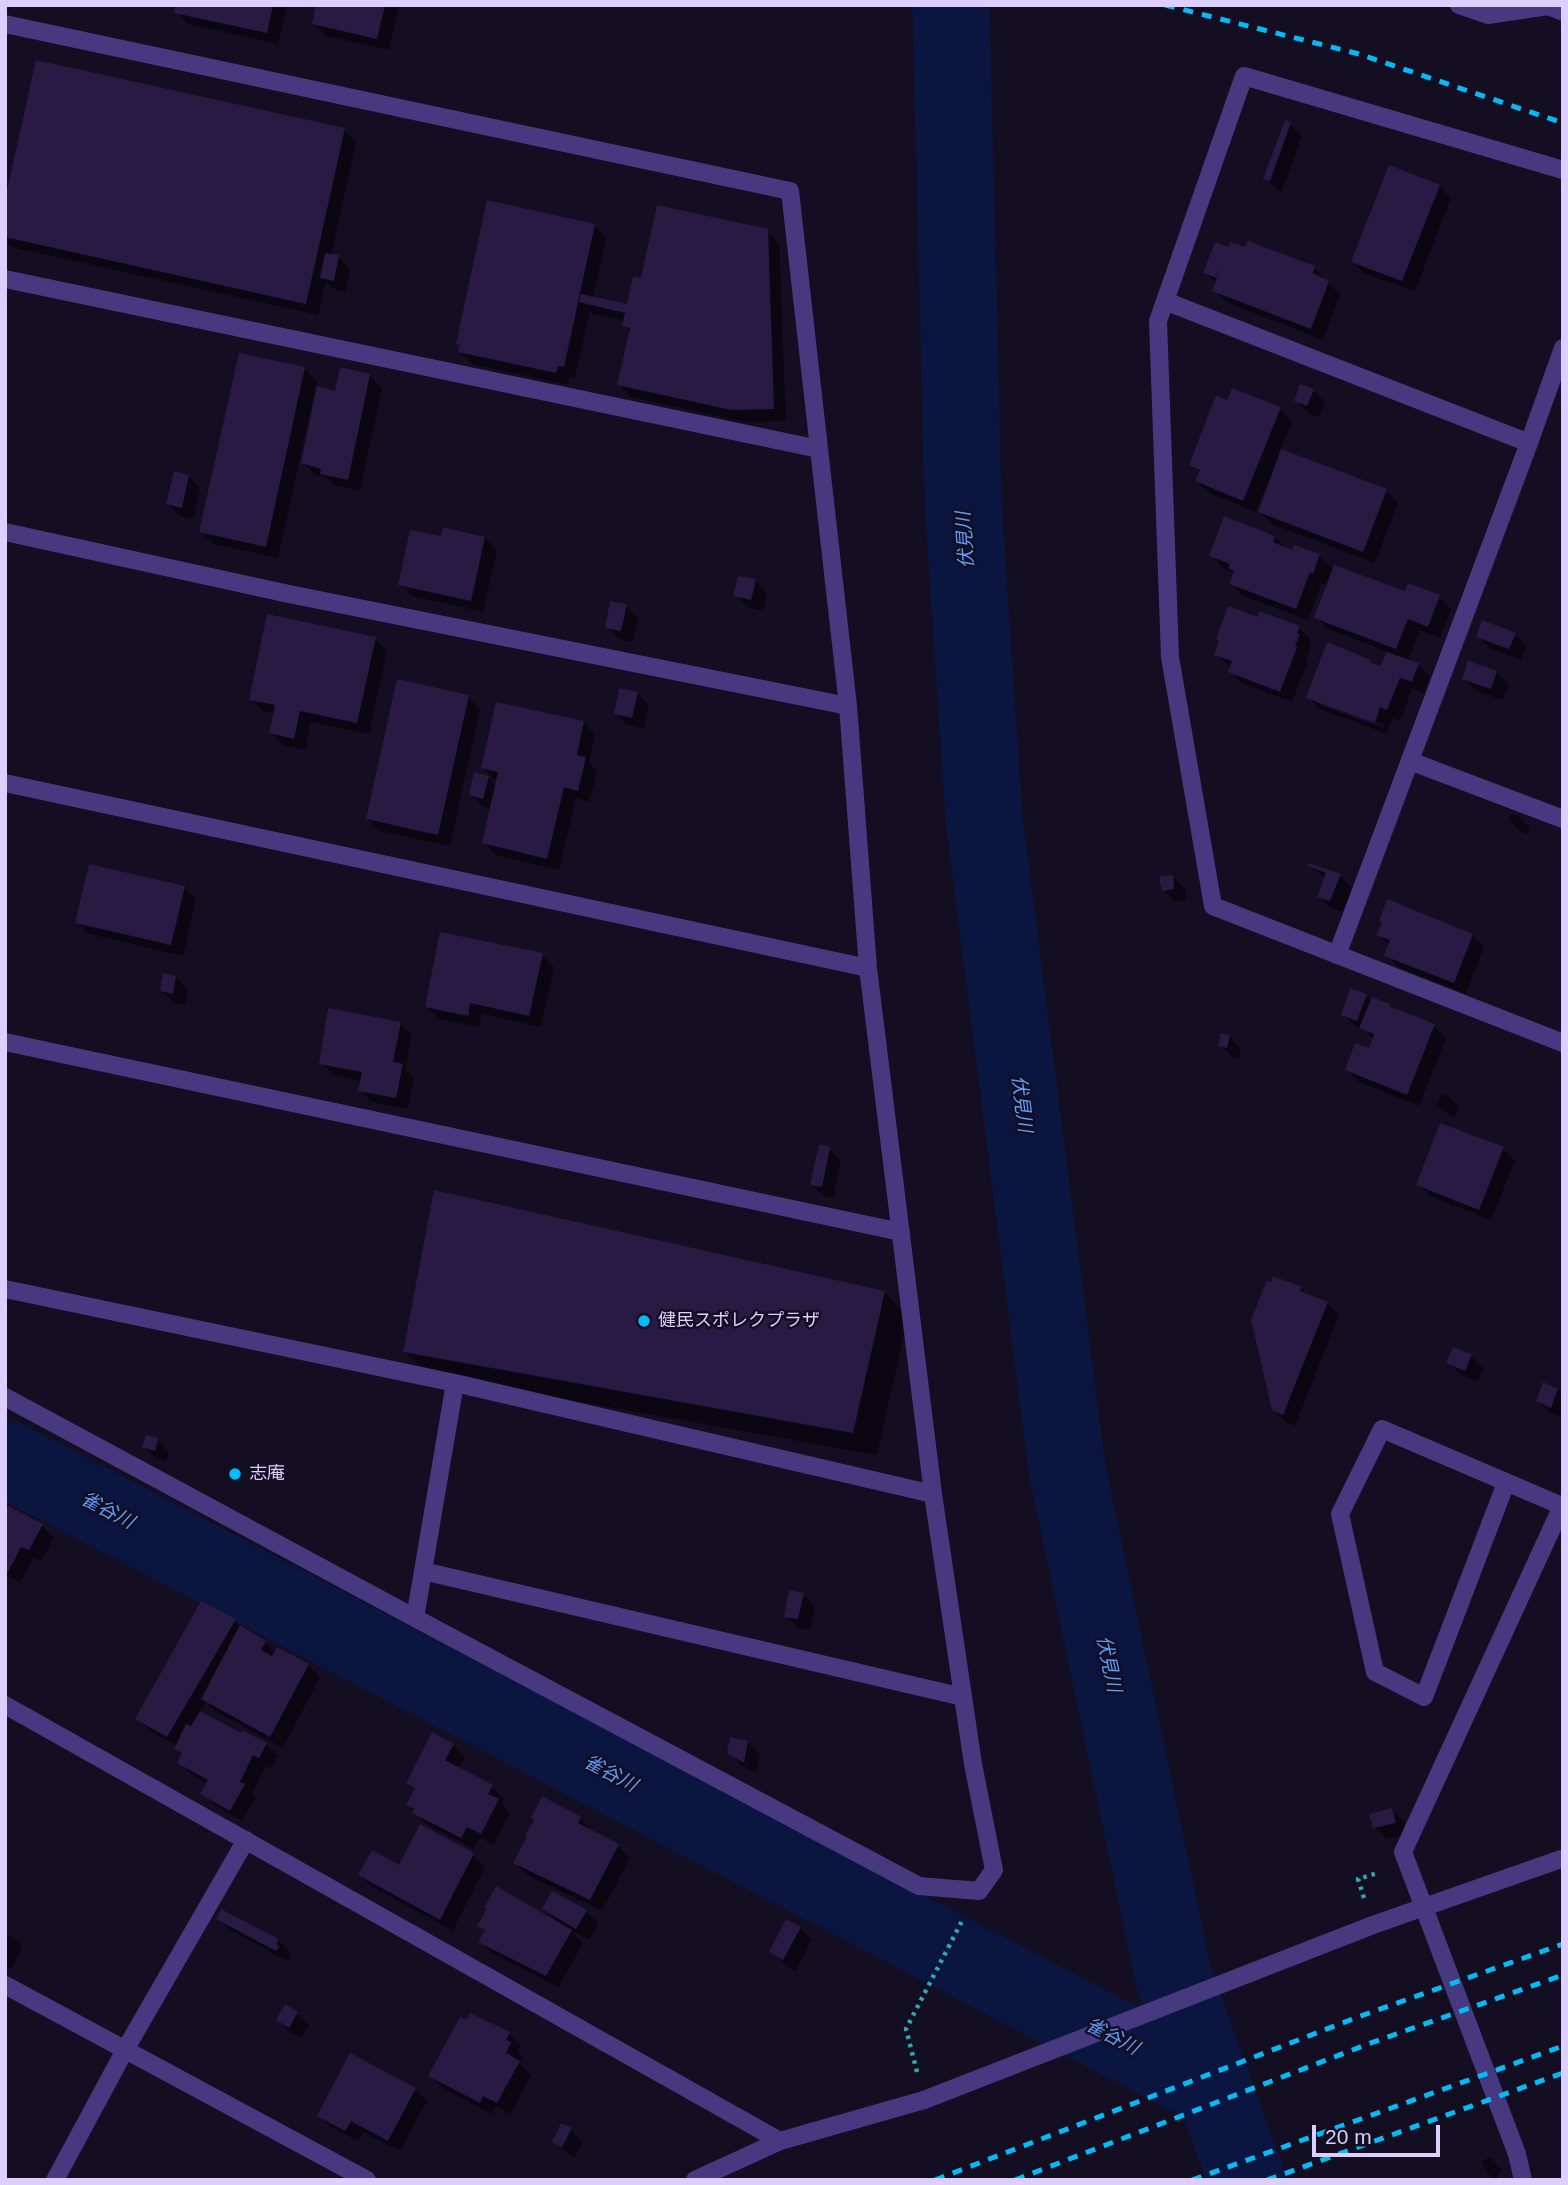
<!DOCTYPE html>
<meta charset="utf-8">
<style>
body{margin:0}
#map{position:relative;width:1568px;height:2185px;overflow:hidden;background:#140e22;font-family:Arial,sans-serif}
canvas{display:block}
.frame{position:absolute;inset:0;border:7px solid #dccffe;pointer-events:none}
.scale{position:absolute;left:1312px;top:2125px;width:128px;height:32px;box-sizing:border-box;border:4px solid #dccffe;border-top:0;padding-left:9px;font-size:21px;line-height:24px;white-space:nowrap;color:#dccffe;-webkit-text-stroke:5px #140e22;paint-order:stroke}
</style>
<div id="map">
<canvas width="1568" height="2185"></canvas>
<div class="frame"></div>
<div class="scale">20 m</div>
</div>
<script>
const context = document.querySelector('canvas').getContext('2d');
context.lineJoin = 'round';
function fillPath(path, color) {
  context.fillStyle = color;
  context.fill(path, 'evenodd');
}
function trace(path, color, width, dash) {
  context.strokeStyle = color;
  context.lineWidth = width;
  context.lineCap = dash ? 'butt' : 'round';
  context.setLineDash(dash || []);
  context.stroke(path);
}
function write(font, color, halo, rows, align = 'center') {
  context.font = font + ' Arial,"Noto Sans JP",sans-serif';
  context.lineWidth = 5;
  context.setLineDash([]);
  context.textBaseline = 'middle';
  context.strokeStyle = halo;
  context.fillStyle = color;
  for (const [text, x, y, turn = 0] of rows) {
    context.save();
    context.translate(x, y);
    context.rotate((+turn || 0) * Math.PI / 180);
    context.textAlign = isNaN(turn) ? turn : align;
    if (halo) context.strokeText(text, 0, 0);
    context.fillText(text, 0, 0);
    context.restore();
  }
}
fillPath(new Path2D(`
 M178,5H287L278,44L188,24L176,12Z
 M318,5H399L389,50L326,36L314,24Z
 M1290,124L1302,136L1282,192L1278,190L1265,178Z
 M344,130L356,142L331,256L338,257L350,269L346,292L334,289L326,281L318,315L11,247L5,241V208Z
 M1439,186L1451,198L1415,291L1365,274L1353,262Z
 M594,225L606,238L593,298L629,306L642,281L767,231L779,243L786,421L745,422L631,397L619,385L631,332L624,325L625,321L593,314L590,310L575,378L570,377L568,385L472,364L460,352L461,347L458,343Z
 M1229,249L1314,268L1340,295L1323,340L1226,302L1214,290L1217,284L1205,273Z
 M305,369L317,381L278,558L213,544L201,532Z
 M370,376L382,388L360,491L334,485L327,478L315,475L303,463L337,393Z
 M1313,390L1325,402L1319,417L1308,413L1296,401Z
 M1228,402L1280,409L1292,421L1280,451L1386,491L1398,503L1375,563L1272,524L1260,512L1268,490L1265,489L1256,512L1209,493L1197,481L1200,473L1191,465Z
 M188,476L200,488L193,519L180,516L168,504Z
 M1275,537L1287,550L1293,552L1295,547L1320,556L1334,570L1406,593L1439,597L1451,609L1440,638L1420,630L1408,661L1418,665L1430,677L1424,693L1412,689L1400,721L1392,718L1387,734L1320,709L1308,697L1370,661L1381,668L1388,652L1328,629L1316,617L1328,586L1322,583L1308,620L1243,596L1231,584L1235,573L1223,568L1211,556ZM1320,701L1384,724L1383,728L1320,705Z
 M442,538H485L497,550L483,612L412,596L400,584Z
 M755,581L767,593L763,611L747,607L735,595Z
 M626,606L638,618L633,642L619,639L607,627Z
 M1259,619L1299,628L1311,640L1309,645L1311,647L1306,659L1308,661L1292,702L1242,683L1230,671L1231,667L1216,654Z
 M1515,634L1527,646L1521,660L1490,648L1478,636Z
 M375,639L387,651L369,734L311,722L305,750L283,745L271,733L275,714L263,711L251,699Z
 M1496,672L1509,684L1503,700L1476,691L1464,679Z
 M637,693L649,706L644,729L627,725L615,713Z
 M468,697L480,709L450,846L380,831L368,819Z
 M583,722L595,734L589,763L597,771L589,802L576,798L559,870L496,855L484,843L492,809L483,807L471,795L476,774L494,779L483,768ZM489,778L498,781L497,786Z
 M1511,814L1518,816L1530,828L1528,834L1521,832L1509,820Z
 M1310,866L1340,876L1352,888L1342,912L1331,908L1319,896L1326,879Z
 M1173,877L1185,889L1186,900L1175,902L1163,890Z
 M184,887L196,899L183,956L89,934L77,922Z
 M1378,935H1472L1484,947L1466,994L1398,967L1386,955L1390,946Z
 M542,955L554,967L541,1027L482,1014L479,1027L439,1019L427,1007Z
 M176,977L188,989L185,1005L174,1003L162,991Z
 M1366,996L1372,1001L1389,1006L1393,1009L1434,1026L1446,1038L1419,1106L1359,1082L1347,1070L1369,1051L1374,1040L1364,1030L1355,1026L1343,1014Z
 M400,1023L412,1035L405,1069L414,1078L408,1109L372,1102L360,1090L362,1081L333,1075L321,1063Z
 M1229,1036L1241,1049L1239,1059L1232,1057L1220,1045Z
 M1442,1094L1447,1095L1459,1107L1454,1119L1437,1105Z
 M829,1149L841,1161L833,1198L824,1196L812,1184Z
 M1503,1149L1515,1161L1491,1220L1430,1196L1418,1184Z
 M1301,1288L1308,1296L1327,1303L1339,1315L1295,1426L1286,1422L1273,1409L1253,1320Z
 M885,1293L908,1316L877,1455L428,1375L405,1351Z
 M1471,1356L1483,1368L1477,1382L1460,1374L1448,1362Z
 M1558,1390L1563,1395V1418L1550,1413L1538,1401Z
 M157,1440L169,1452L166,1462L156,1459L144,1447Z
 M5,1515L42,1526L54,1538L41,1561L33,1558L20,1583L5,1575Z
 M803,1594L815,1606L810,1630L798,1628L786,1616Z
 M235,1621L244,1630L265,1642L276,1653L308,1665L320,1677L283,1748L215,1711L206,1702L200,1713L242,1736L266,1744L278,1756L271,1769L266,1766L252,1794L256,1798L242,1821L215,1805L203,1793L208,1784L191,1774L179,1762L183,1755L176,1748L177,1746L149,1730L137,1718Z
 M748,1743L760,1755L756,1773L741,1765L729,1752Z
 M453,1745L465,1757L458,1769L492,1787L504,1799L501,1803L510,1813L494,1845L480,1838L474,1849L426,1824L408,1805L416,1790L409,1783Z
 M1392,1810L1404,1822L1407,1834L1387,1839L1375,1827Z
 M580,1818L592,1830L618,1846L630,1858L602,1911L527,1875L515,1863Z
 M421,1826L473,1855L485,1867L453,1930L372,1887L360,1875L400,1867Z
 M544,1909L586,1911L598,1923L589,1940L571,1931L583,1943L559,1987L492,1953L480,1941L486,1932L480,1926L557,1922Z
 M218,1918L278,1940L290,1952L288,1956L291,1959L289,1962L230,1930Z
 M800,1928L812,1940L795,1971L783,1963L771,1951Z
 M6,1932L22,1946L11,1969L5,1966Z
 M297,2013L309,2025L301,2038L290,2032L278,2020Z
 M509,2033L521,2045L518,2051L522,2056L519,2063L531,2075L510,2114L496,2107L492,2114L443,2088L431,2076Z
 M415,2089L427,2101L400,2151L363,2132L358,2141L331,2127L319,2115Z
 M562,2125L571,2130L583,2142L574,2158L554,2141Z
 M1490,2157L1501,2169L1497,2180H1494L1486,2171L1482,2161Z`), '#0007');
trace(new Path2D(`
 M951,5L963,501L984,818L1067,1469L1174,1979L1247,2180
 M5,1458L1214,2090`), '#0a163f', 77);
fillPath(new Path2D(`
 M176,5H273L267,33L174,13Z
 M316,5H385L377,39L312,24Z
 M36,60L345,128L306,304L5,237V200Z
 M1285,120L1291,122L1270,181L1263,179Z
 M1389,165L1440,185L1402,281L1351,262Z
 M487,200L595,224L564,367L558,366L556,373L458,352L460,345L456,344Z
 M657,205L768,229L774,409L731,410L617,385L630,328L622,326L625,313L579,302L581,294L627,304L633,276L641,278Z
 M1248,241L1315,266L1313,273L1329,281L1311,329L1212,291L1221,266L1216,278L1203,273L1215,242L1228,247L1230,242L1245,247Z
 M325,253L339,255L334,281L320,278Z
 M239,353L305,367L266,547L199,532Z
 M340,367L370,374L348,480L320,474L321,469L301,463L317,386L335,391Z
 M1300,384L1314,389L1307,406L1294,401Z
 M1232,388L1281,407L1243,501L1195,481L1200,470L1189,465L1216,395L1227,400Z
 M1281,449L1387,489L1363,552L1258,512Z
 M174,471L189,475L182,508L166,504Z
 M1224,516L1275,536L1273,542L1292,550L1294,545L1320,554L1313,574L1310,572L1296,609L1229,584L1234,571L1228,568L1230,564L1209,556Z
 M443,527L485,537L471,601L398,585L410,530L441,536Z
 M1334,565L1405,591L1408,583L1440,595L1428,627L1408,619L1396,649L1314,618Z
 M738,576L756,579L751,600L733,596Z
 M610,601L627,604L621,631L605,628Z
 M1228,606L1258,617L1259,611L1300,626L1297,633L1300,634L1295,646L1297,647L1280,692L1228,672L1232,661L1214,655L1219,640L1216,639Z
 M267,614L376,637L357,723L300,711L294,739L269,733L275,705L249,700Z
 M1482,620L1516,633L1509,649L1476,637Z
 M1327,642L1371,660L1370,662L1380,666L1387,652L1419,663L1412,682L1400,678L1387,710L1380,707L1375,723L1306,698Z
 M1468,661L1497,671L1491,689L1462,679Z
 M397,679L469,695L438,835L366,819Z
 M619,688L638,692L632,718L614,714Z
 M496,702L584,721L577,755L586,757L578,791L564,787L547,859L482,843L498,772L481,768Z
 M474,772L489,776L483,799L469,795Z
 M1309,863L1341,874L1330,901L1317,897L1326,873L1308,866Z
 M89,864L185,886L171,945L75,923Z
 M1173,875L1174,889L1162,891L1159,877Z
 M1387,899L1473,934L1454,983L1384,956L1390,940L1376,935L1382,922L1379,921Z
 M440,932L543,953L529,1016L470,1003L468,1016L425,1007Z
 M163,973L176,976L173,994L160,991Z
 M1350,988L1367,994L1357,1021L1341,1015Z
 M1372,997L1390,1004L1389,1006L1435,1024L1407,1095L1345,1070L1355,1043L1369,1048L1374,1034L1359,1028Z
 M328,1008L401,1022L393,1062L403,1064L396,1098L358,1091L362,1072L319,1064Z
 M1221,1033L1230,1035L1227,1048L1218,1046Z
 M1440,1123L1504,1147L1479,1210L1416,1185Z
 M819,1144L830,1147L822,1187L810,1185Z
 M434,1190L885,1291L853,1433L403,1352Z
 M1273,1276L1302,1287L1300,1291L1328,1302L1283,1415L1272,1410L1251,1320L1267,1280L1271,1282Z
 M1453,1347L1472,1354L1465,1371L1446,1363Z
 M1543,1382L1558,1389L1551,1408L1536,1401Z
 M146,1435L158,1438L155,1451L142,1447Z
 M8,1506L43,1524L29,1550L21,1547L8,1572L5,1571V1511Z
 M789,1590L804,1593L798,1619L784,1617Z
 M201,1601L236,1619L167,1737L135,1719Z
 M240,1625L266,1641L261,1650L272,1656L277,1647L309,1664L270,1737L201,1699Z
 M200,1711L241,1733L242,1730L267,1743L259,1758L253,1755L240,1782L245,1784L230,1811L200,1794L208,1780L177,1763L182,1753L174,1749L186,1724L191,1726Z
 M432,1732L454,1744L445,1760L493,1785L488,1794L499,1799L481,1834L467,1827L461,1838L412,1813L414,1809L406,1805L415,1788L406,1783Z
 M730,1737L748,1741L744,1763L727,1753Z
 M542,1796L581,1817L578,1823L619,1844L590,1900L513,1863L527,1837L525,1836L534,1820L531,1818Z
 M1392,1808L1396,1823L1373,1828L1369,1814Z
 M420,1824L474,1853L440,1920L358,1875L372,1850L399,1865Z
 M496,1886L572,1930L546,1976L478,1942L485,1930L477,1926L487,1909L484,1908Z
 M552,1891L587,1910L576,1929L542,1909Z
 M221,1909L279,1939L276,1944L280,1946L276,1951L216,1919Z
 M786,1919L801,1927L783,1960L769,1952Z
 M285,2004L298,2012L289,2028L276,2020Z
 M470,2013L510,2032L506,2040L511,2042L506,2053L520,2061L497,2103L483,2096L480,2103L428,2076L460,2017L466,2020Z
 M350,2053L416,2088L388,2141L351,2121L345,2131L317,2116Z
 M561,2123L572,2128L562,2147L552,2142Z`), '#281a43');
trace(new Path2D(`
 M1364,1898L1358,1879L1378,1873
 M917,2072L906,2029L962,1921`), '#30a7b2', 4.5, [3.5, 5]);
trace(new Path2D(`
 M1410,761L1563,819`), '#463980', 18);
trace(new Path2D(`
 M1459,5L1488,15L1548,6L1563,12
 M5,24L790,191L848,706
 M1563,170L1244,76L1158,321L1170,657L1213,906L1563,1043
 M5,279L819,449
 M1165,301L1529,443L1337,955
 M1529,443L1563,348
 M5,532L289,594L848,706L868,968L933,1494L973,1764L994,1870L979,1891L919,1886L415,1618L5,1397
 M5,783L868,968
 M5,1042L901,1232
 M5,1289L455,1383L933,1494
 M1506,1483L1424,1697L1375,1672L1340,1514L1382,1429L1562,1506
 M423,1571L963,1697
 M415,1618L455,1383
 M5,1705L780,2141
 M5,1985L367,2180
 M55,2180L125,2050L246,1840
 M695,2180L780,2141L924,2100
 M1523,2180L1517,2154L1403,1852L1563,1504`), '#463980', 18);
trace(new Path2D(`
 M1165,5L1359,54L1563,123
 M935,2180L1358,2017L1563,1944
 M1015,2180L1368,2044L1563,1975
 M1192,2180L1563,2046
 M1267,2180L1563,2073`), '#03bbf7', 5, [10, 9]);
trace(new Path2D(`
 M924,2100L1373,1925L1561,1859`), '#463980', 18);
for (const [x, y, r, color] of [
 [644,1321,7,"#03bbf7"],
 [235,1474,7,"#03bbf7"]
]) {
  const dot = new Path2D();
  dot.arc(x, y, r, 0, 2 * Math.PI);
  context.fillStyle = color;
  context.fill(dot);
  trace(dot, '#140e22', 2.5);
}
write('18px', '#dccffe', '#140e22', [
 ["健民スポレクプラザ",658,1321],
 ["志庵",249,1474]
], 'left');
write('italic 19px', '#5f9dfd', '#140e22', [
 ["伏見川",966,540,-94],
 ["伏見川",1021,1104,83],
 ["雀谷川",107,1511,28],
 ["伏見川",1108,1664,78],
 ["雀谷川",610,1774,28],
 ["雀谷川",1112,2037,28]
]);
</script>
